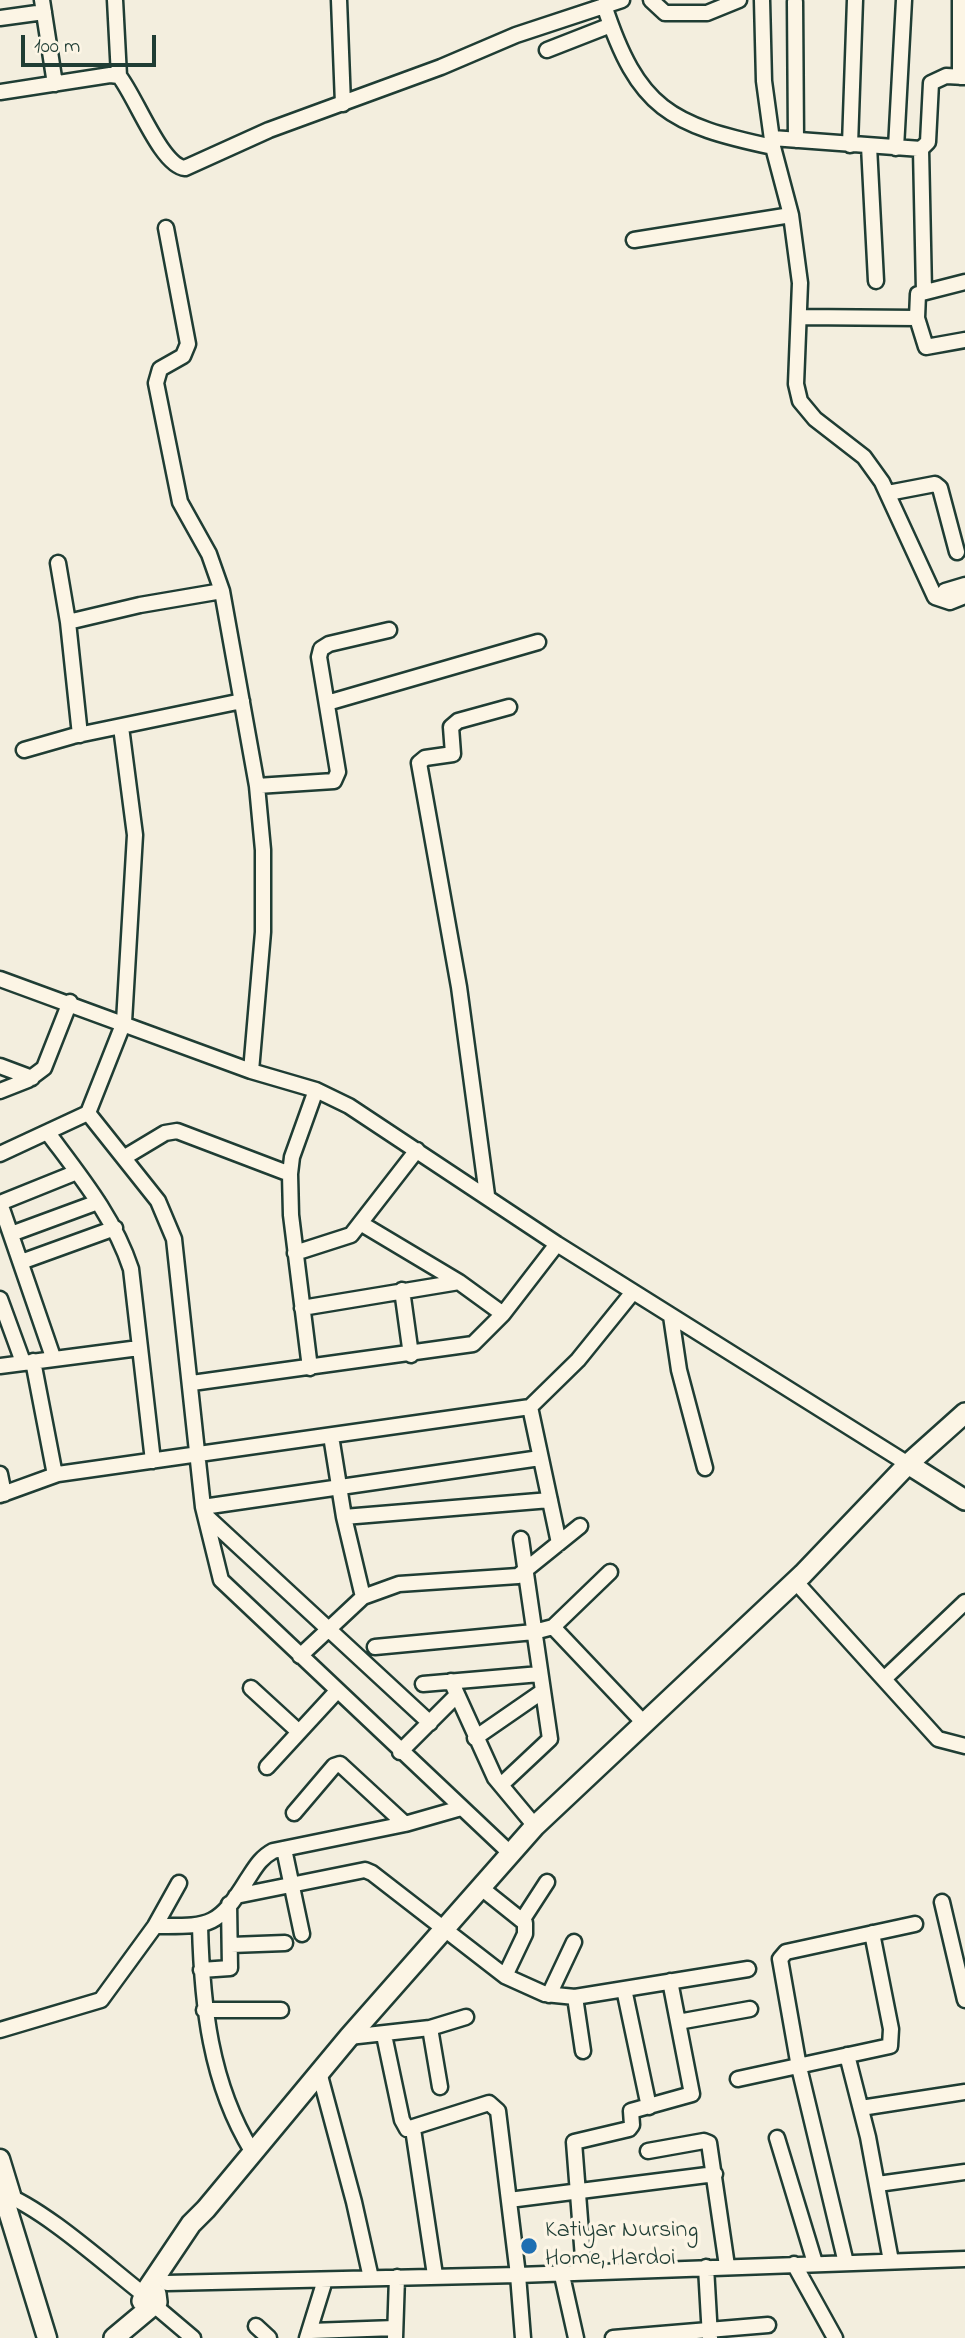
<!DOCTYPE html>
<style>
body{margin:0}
#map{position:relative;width:965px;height:2338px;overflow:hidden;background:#f3eede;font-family:"Indie Flower",sans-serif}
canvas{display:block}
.scale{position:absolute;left:21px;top:35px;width:135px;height:32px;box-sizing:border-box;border:4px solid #1f3d34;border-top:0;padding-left:9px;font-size:21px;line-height:24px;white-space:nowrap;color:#1f3d34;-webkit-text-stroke:5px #fcf5e5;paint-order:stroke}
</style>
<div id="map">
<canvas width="965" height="2338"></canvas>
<div class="scale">100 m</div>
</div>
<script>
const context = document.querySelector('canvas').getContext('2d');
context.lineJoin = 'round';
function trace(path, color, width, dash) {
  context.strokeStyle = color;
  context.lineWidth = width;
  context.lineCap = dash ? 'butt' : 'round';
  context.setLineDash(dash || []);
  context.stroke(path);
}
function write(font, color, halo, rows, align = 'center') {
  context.font = font + ' "Indie Flower",sans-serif';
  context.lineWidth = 7;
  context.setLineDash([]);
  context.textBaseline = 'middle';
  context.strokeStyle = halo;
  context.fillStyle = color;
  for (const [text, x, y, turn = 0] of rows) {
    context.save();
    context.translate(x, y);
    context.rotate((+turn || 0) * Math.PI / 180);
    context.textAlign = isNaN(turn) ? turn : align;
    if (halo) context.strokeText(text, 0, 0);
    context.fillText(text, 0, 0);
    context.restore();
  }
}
const minor = new Path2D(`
 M42,0L55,84
 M115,0L119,76
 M339,0L343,104
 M651,0L665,13H707L739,0
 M762,0L764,81L773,147L791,215L800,283L796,384L800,401L815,419L864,457L882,482L935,597L950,602L965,596
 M795,2L796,140
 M604,5C638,109 670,125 773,147
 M0,18L44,12
 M547,50L611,25
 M960,77V0
 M0,92L110,75L119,76C135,95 161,166 185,168L269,130L441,67L516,35L622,0
 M772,138L921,149L928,142L931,83L946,76L965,77
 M850,145L855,0
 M869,146L876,281
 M896,148L904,0
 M921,149L924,292
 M166,228L188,344L183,356L160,369L156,383L180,502L209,554L222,591L257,786L263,850V932L251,1071
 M634,240L791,215
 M799,317L917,318L926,347L965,340
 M917,318L918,294L965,282
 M888,493L935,484L940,488L957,552
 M58,563L68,622L80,735
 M942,597L945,591L965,585
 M68,622L140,605L222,591
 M327,703L538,642
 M24,750L73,736L242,701
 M257,786L334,781L338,772L319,657L321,649L329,644L389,630
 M0,979L251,1071L316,1090L349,1106L557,1244L908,1464
 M0,1066L32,1078
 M0,1091L28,1080L44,1068L70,1002
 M88,1113L158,1201L174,1239L203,1507L221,1580L510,1853
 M48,1133C80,1176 114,1217 131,1269L153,1461
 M0,1154L88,1113L124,1022L135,835L121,727
 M125,1157L165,1133L177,1131L290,1174
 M487,1195L459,987L419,763L425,758L453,754L451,727L458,721L509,707
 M0,1203L53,1357
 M0,1203L77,1172
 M362,1224L459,1282L503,1314
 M11,1234L98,1202
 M295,1253L351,1235L417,1150
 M21,1262L115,1228
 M402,1290L411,1355
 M0,1299L23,1362
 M302,1308L459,1282
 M671,1316L679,1370L705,1468
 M33,1361L55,1475
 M0,1366L139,1348
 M310,1368L291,1215L290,1174L292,1157L316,1090
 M192,1383L473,1344L503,1314L557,1244
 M530,1407L559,1543
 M331,1436L344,1517L363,1597
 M0,1474L4,1494
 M0,1495L58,1474L530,1407L578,1360L633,1292
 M203,1507L540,1458
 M205,1515L430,1723
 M344,1517L550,1500
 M795,1581L938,1739L965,1746
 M553,1627L643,1722
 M375,1647L534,1632L553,1627L610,1572
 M300,1656L363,1597L399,1584L518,1576L580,1526
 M884,1679L965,1602
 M451,1681L495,1778L535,1826
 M423,1684L540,1674
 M251,1688L299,1732
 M475,1738L543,1691
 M400,1752L457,1695
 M267,1767L337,1691
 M501,1785L550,1739L521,1539
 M294,1813L334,1766L340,1764L405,1824
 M284,1849L302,1934
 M480,1887L525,1923V1934L505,1976
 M236,1896L365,1870L372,1873L505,1976L545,1994L575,1997L748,1969
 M942,1902L965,2000
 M523,1919L547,1882
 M155,1926C208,1926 217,1929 247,1880C255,1868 260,1858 273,1851L405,1824L461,1808
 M200,1926C202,2004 210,2083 252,2151
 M231,1945L285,1943
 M201,1970L230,1968L229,1904
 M624,1989L649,2107
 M549,1995L574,1942
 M575,1997L583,2051
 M204,2010H281
 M678,2022L750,2009
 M430,2028L440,2087
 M0,2030L101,2000L155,1926L179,1883
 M384,2035L402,2120L407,2129L489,2103L498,2111L518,2275L523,2338
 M349,2037L430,2028L466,2017
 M847,2055L868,2137L891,2261
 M319,2072L354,2202L371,2278
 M738,2079L890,2046L891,2029L872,1933
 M861,2108L965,2092
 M413,2129L435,2275
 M777,2138L815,2263
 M648,2151L704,2141L709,2143L727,2266
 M878,2184L965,2172
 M1,2193C42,2207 106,2265 143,2294
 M509,2200L715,2174
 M846,2263L799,2067L780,1959L786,1952L915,1924
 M794,2264L835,2338
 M706,2267L710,2337
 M561,2271L576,2338
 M584,2271L574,2142L629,2129L632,2125L631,2111L692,2094L670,1981
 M167,2283L518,2275L965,2259
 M154,2305L193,2338
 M256,2326L269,2338
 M311,2331L395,2328
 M307,2338L325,2280
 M395,2338L397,2277
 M613,2338L768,2325`);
const major = new Path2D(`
 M0,2159L11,2195
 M0,2185L47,2338`);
const highway = new Path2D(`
 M908,1464L965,1500
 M146,2291L191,2224L206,2209L349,2037L535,1826L803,1574L908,1464L965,1413
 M114,2338L157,2302L156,2294L146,2291L142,2301L151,2307`);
trace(minor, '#1f3d34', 19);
trace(major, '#1f3d34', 23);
trace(highway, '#1f3d34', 24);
trace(minor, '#fcf5e5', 14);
trace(major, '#fcf5e5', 18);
trace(highway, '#fcf5e5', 19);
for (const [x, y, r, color] of [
 [529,2246,9,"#1f6fb2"]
]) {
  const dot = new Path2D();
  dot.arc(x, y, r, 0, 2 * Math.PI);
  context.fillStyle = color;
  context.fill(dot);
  trace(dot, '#fcf5e5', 2.5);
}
write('24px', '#1f3d34', '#fcf5e5', [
 ["Katiyar Nursing",545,2232],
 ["Home, Hardoi",545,2260]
], 'left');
</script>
